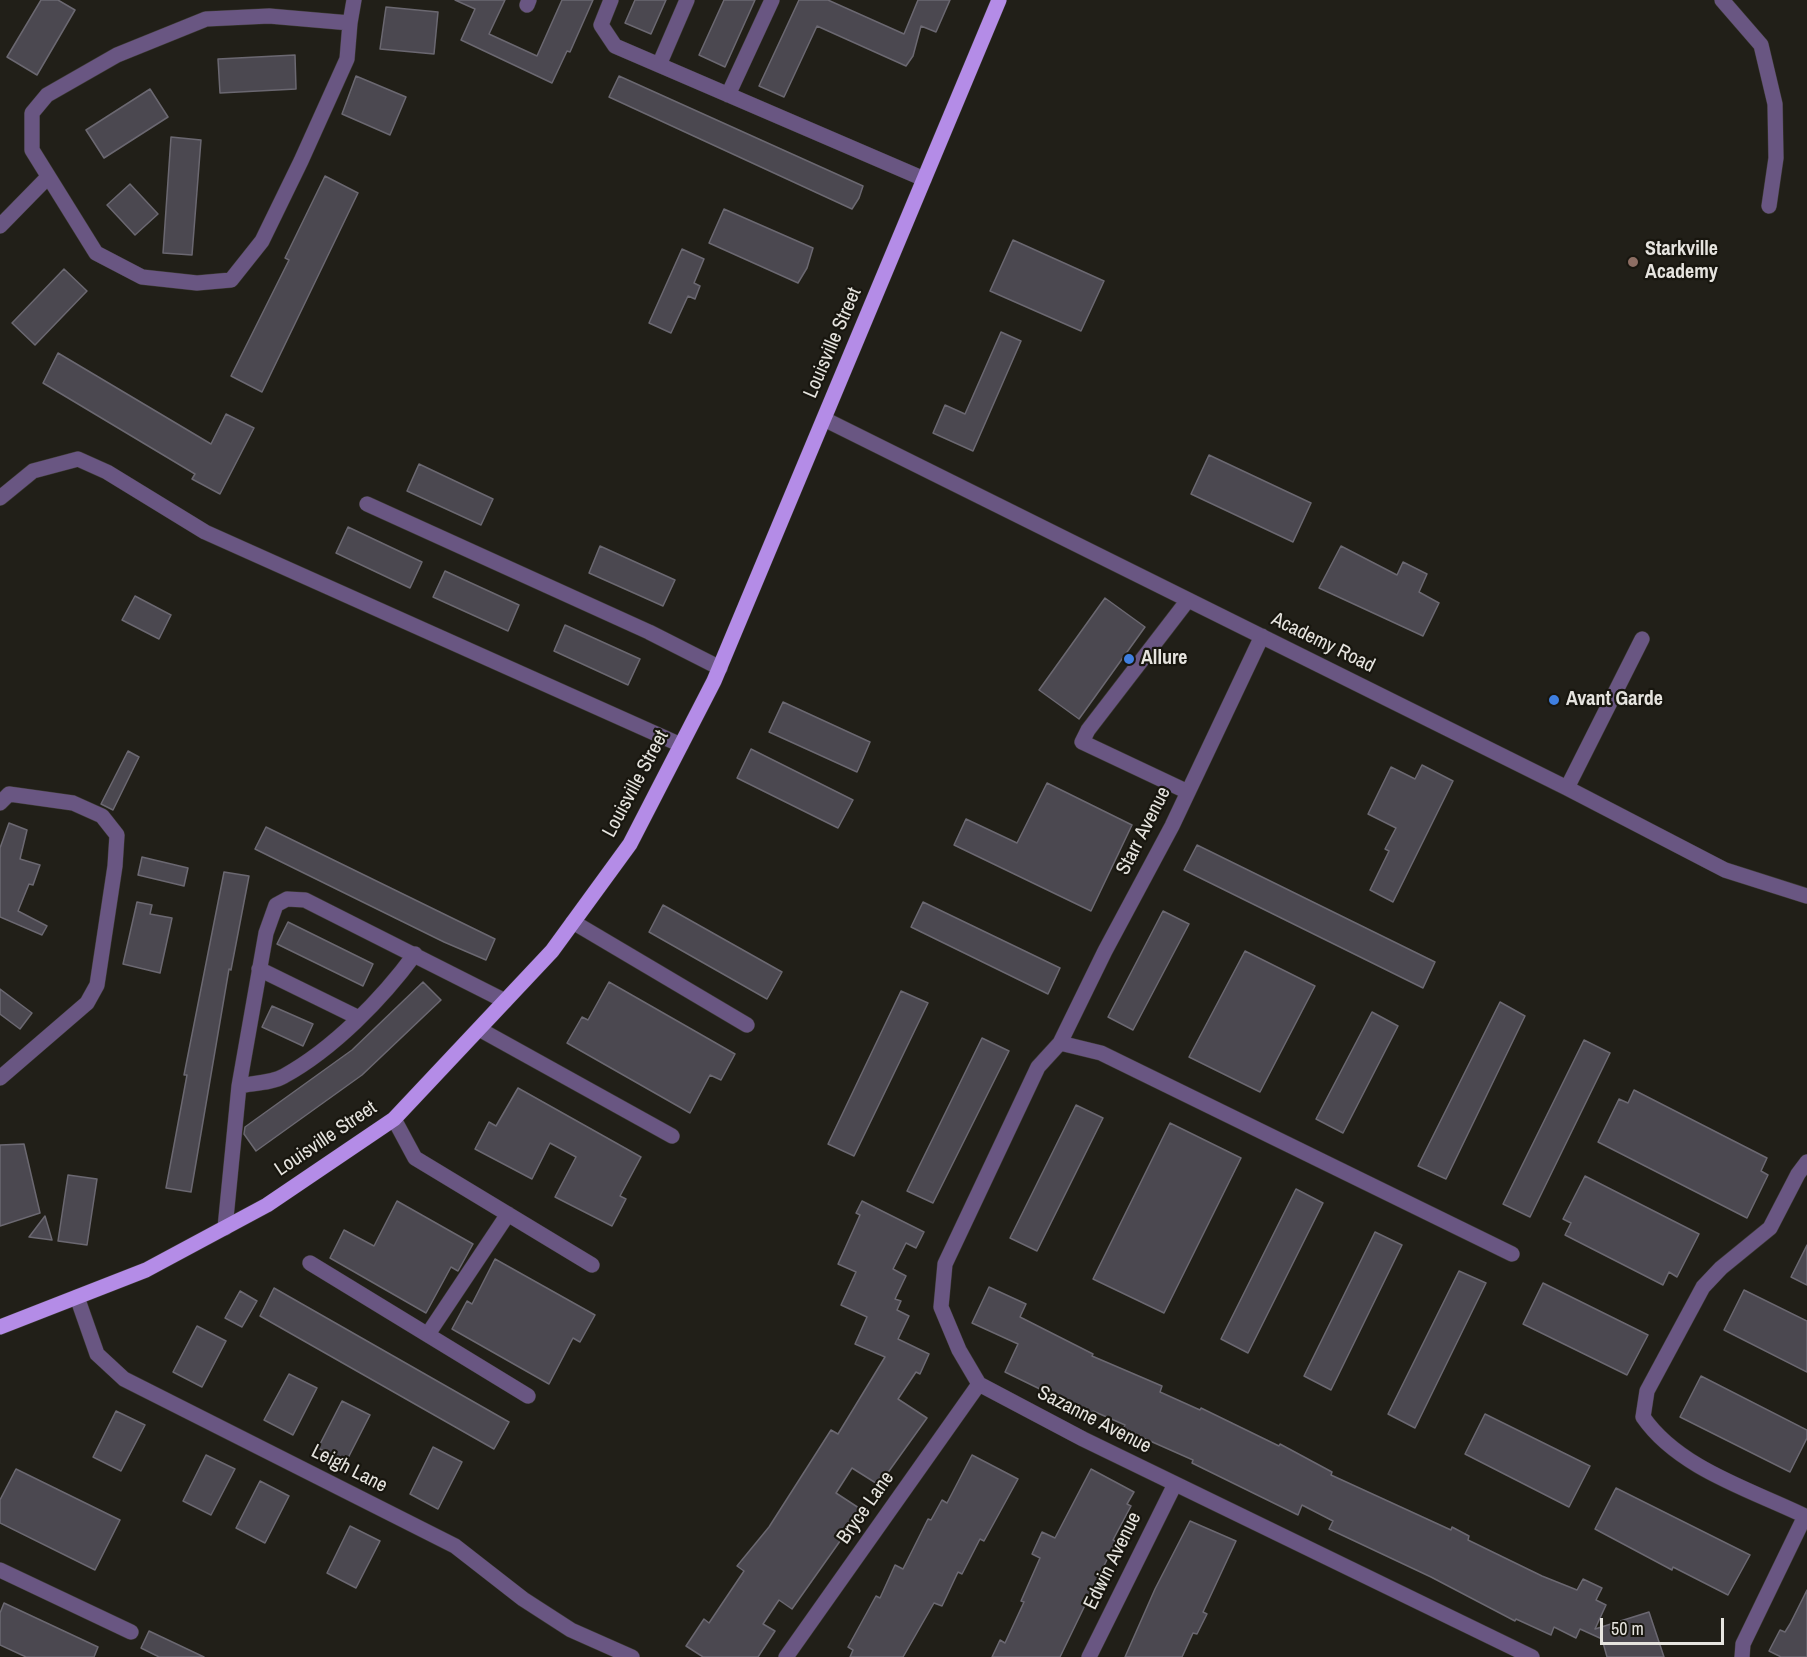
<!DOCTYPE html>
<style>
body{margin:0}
#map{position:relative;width:1807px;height:1657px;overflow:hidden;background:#211f18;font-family:"Archivo Narrow",sans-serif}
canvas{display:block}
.scale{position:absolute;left:1600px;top:1618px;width:124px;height:27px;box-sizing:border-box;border:3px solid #e6e4df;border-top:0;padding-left:8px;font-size:18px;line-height:21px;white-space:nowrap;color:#e6e4df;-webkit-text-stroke:4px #18160f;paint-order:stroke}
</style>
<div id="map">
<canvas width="1807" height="1657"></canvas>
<div class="scale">50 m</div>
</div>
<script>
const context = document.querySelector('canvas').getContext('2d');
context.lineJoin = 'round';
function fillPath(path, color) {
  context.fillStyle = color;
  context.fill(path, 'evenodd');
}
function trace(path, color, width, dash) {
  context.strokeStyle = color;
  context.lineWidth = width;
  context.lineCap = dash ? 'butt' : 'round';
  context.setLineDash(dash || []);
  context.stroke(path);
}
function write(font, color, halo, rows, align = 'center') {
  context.font = font + ' "Archivo Narrow",sans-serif';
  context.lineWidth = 4.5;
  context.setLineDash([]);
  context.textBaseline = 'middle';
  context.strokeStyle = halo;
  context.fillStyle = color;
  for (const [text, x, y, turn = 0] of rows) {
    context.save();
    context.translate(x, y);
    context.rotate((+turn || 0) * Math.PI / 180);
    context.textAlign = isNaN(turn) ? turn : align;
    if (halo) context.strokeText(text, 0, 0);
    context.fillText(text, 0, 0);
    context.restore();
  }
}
const building = new Path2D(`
 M41,0H58L75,10L37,75L7,57Z
 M455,0H505L489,34L537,56L562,0H593L570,52L567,51L552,83L461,40L475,9Z
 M635,0H666L651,34L625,23Z
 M724,0H755L725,67L699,55Z
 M799,0H828L904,34L918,0H950L936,32L921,26L913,56L906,66L817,26L784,97L759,86Z
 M386,7L438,12L434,54L380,49Z
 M295,55L296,89L220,93L218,59Z
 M356,76L406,97L390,135L342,114Z
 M619,76L863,186L859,198L852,209L609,97Z
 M150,89L168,117L104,158L86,130Z
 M171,137L201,140L192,255L163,253Z
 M325,176L358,193L262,392L231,376L289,260L285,258Z
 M130,184L158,214L135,235L107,205Z
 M724,209L813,248L807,268L798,283L709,243Z
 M1013,240L1104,281L1081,331L990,291Z
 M682,249L704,259L694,283L700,286L695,299L688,296L671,333L649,323Z
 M64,269L87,291L35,345L12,323Z
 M1001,332L1021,341L973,451L933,433L945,405L965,414Z
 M58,353L211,444L226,414L254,428L220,494L192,479L195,474L43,383Z
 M1209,455L1311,503L1293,542L1191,494Z
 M419,464L493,499L481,525L407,491Z
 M348,527L422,562L410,588L336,553Z
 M600,546L675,580L663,606L589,573Z
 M1341,546L1397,575L1403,562L1427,574L1419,592L1439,603L1423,636L1319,588Z
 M445,571L519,605L508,631L433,597Z
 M135,596L171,615L159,639L122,620Z
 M1105,598L1145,627L1079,719L1039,690Z
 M565,625L640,659L628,685L554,651Z
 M783,702L870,742L857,772L769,732Z
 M751,749L853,800L838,828L737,778Z
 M128,751L139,757L113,810L101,804Z
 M1422,765L1453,781L1393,902L1370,890L1389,851L1385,849L1396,828L1368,814L1391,767L1415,779Z
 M1047,783L1132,825L1091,911L954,845L966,819L1017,843Z
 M9,823L27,830L20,859L40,865L33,885L29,884L18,911L47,926L42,935L0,917V848Z
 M266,827L495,939L486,960L444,942L255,849Z
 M1197,845L1435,962L1423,988L1184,870Z
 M142,857L188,868L184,886L138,875Z
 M224,872L249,876L231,970L229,969L191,1192L166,1188L187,1075H184Z
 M137,902L152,905L150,914L172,918L160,973L123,964Z
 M923,902L1060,968L1048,994L911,927Z
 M663,905L782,972L767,999L649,932Z
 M1163,911L1189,924L1133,1030L1108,1017Z
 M288,922L373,964L363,986L277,944Z
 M1245,951L1315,986L1260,1092L1189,1057Z
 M423,982L441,1000L362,1075L256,1151L244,1134L245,1127L352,1050Z
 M609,982L735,1054L721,1080L710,1075L690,1113L567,1043L582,1017L588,1020Z
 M0,989L32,1013L20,1029L0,1014Z
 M901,991L928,1003L854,1156L828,1144Z
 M1500,1002L1525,1016L1446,1179L1418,1166Z
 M272,1006L313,1024L303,1046L262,1027Z
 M1372,1012L1398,1026L1343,1133L1316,1119Z
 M982,1038L1009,1051L933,1203L907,1191Z
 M1584,1040L1610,1053L1530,1217L1503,1204Z
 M518,1088L641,1157L620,1196L626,1199L612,1226L555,1197L576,1157L550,1143L532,1179L475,1149L489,1122L496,1126Z
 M1634,1090L1767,1158L1761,1171L1768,1175L1747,1218L1598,1142L1619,1099L1628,1103Z
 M1076,1105L1103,1118L1037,1251L1010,1238Z
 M1170,1123L1241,1158L1164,1313L1093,1279Z
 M24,1144L40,1213L0,1226V1145Z
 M68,1175L97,1179L87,1245L58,1241Z
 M1585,1176L1699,1234L1677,1277L1669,1272L1663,1285L1565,1235L1571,1223L1563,1219Z
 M1296,1189L1323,1203L1248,1353L1221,1339Z
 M397,1201L473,1244L458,1271L451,1267L426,1313L330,1258L344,1230L374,1246Z
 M862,1201L924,1232L916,1248L906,1243L893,1269L906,1276L895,1299L901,1301L897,1310L909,1316L898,1339L929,1354L920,1374L916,1372L898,1399L927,1418L879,1485L852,1468L836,1493L862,1510L792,1609L779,1600L763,1624L775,1631L758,1657H703L686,1646L704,1619L709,1623L744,1571L737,1566L769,1527L831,1430L838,1434L885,1357L855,1344L867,1317L841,1305L856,1272L838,1264L860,1215L856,1213Z
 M45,1216L52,1240L29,1237Z
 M1375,1232L1402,1245L1331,1390L1304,1376Z
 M1807,1245V1285L1791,1277Z
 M495,1259L595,1315L580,1342L573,1338L549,1384L452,1329L467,1301L472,1304Z
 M1459,1271L1486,1283L1415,1428L1388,1414Z
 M1543,1283L1648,1335L1627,1375L1523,1324Z
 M989,1287L1026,1304L1020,1317L1093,1354L1092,1356L1162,1386L1160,1392L1200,1410L1201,1408L1279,1446L1280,1444L1332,1472L1331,1475L1451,1530L1452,1527L1469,1536L1468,1540L1542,1576L1577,1590L1583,1579L1602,1588L1596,1600L1606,1605L1595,1629L1649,1612L1664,1657H1607L1602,1639L1580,1629L1576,1638L1554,1627L1551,1635L1516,1619L1515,1621L1431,1577L1329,1529L1333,1521L1302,1505L1298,1515L1192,1463L1193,1460L1123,1429L1125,1425L1093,1411L1091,1414L1005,1372L1018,1344L972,1323Z
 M274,1288L509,1422L494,1449L260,1316Z
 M1744,1290L1807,1321V1372L1724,1330Z
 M240,1291L257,1301L242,1327L225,1318Z
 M197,1326L226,1341L202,1387L173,1372Z
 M289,1374L317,1388L293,1435L264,1420Z
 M1701,1376L1807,1430V1438L1790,1472L1680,1417Z
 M342,1401L370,1415L346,1462L318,1448Z
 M116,1411L145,1425L121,1471L93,1457Z
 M1485,1414L1590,1466L1569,1507L1465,1454Z
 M433,1447L462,1462L438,1509L410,1494Z
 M206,1455L235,1469L211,1515L183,1501Z
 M972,1455L1018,1479L984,1541L980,1539L962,1574L958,1572L942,1606L934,1603L903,1657H850L853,1650L848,1647L876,1596L880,1598L895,1565L903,1569L928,1519L931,1520L942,1500L947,1503Z
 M16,1469L120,1520L95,1570L0,1523V1500Z
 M1091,1469L1134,1492L1127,1504L1131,1506L1113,1540L1116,1541L1060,1657H992L1000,1640L1005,1643L1024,1602L1021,1601L1040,1558L1032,1554L1042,1532L1055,1538Z
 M260,1481L289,1496L265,1543L236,1528Z
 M1616,1488L1750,1555L1728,1595L1673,1567L1672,1570L1595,1529Z
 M1190,1521L1236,1541L1203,1612L1207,1614L1197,1634L1193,1633L1182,1657H1125L1155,1589Z
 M350,1526L380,1541L356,1588L327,1573Z
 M1807,1590V1657H1781L1769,1651L1780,1630L1785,1632L1790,1624Z
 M4,1603L98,1647L94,1657H26L0,1645V1613Z
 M149,1631L204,1657H159L141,1648Z`);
fillPath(building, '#4b4850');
trace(building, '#6b6871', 1.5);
const minor = new Path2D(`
 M611,0L601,25L615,46L924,179
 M1722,0L1761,45L1775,104L1776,158L1769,206
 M527,5L529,0
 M269,16L350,23L347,59L301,161L262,241L231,280L197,283L142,277L96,253L32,150V113L47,95L117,55L206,19Z
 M350,23L354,0
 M659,65L687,0
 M728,95L772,0
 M0,226L48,177
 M824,419L1567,788L1725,870L1807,896
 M0,498L33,471L78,459L107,472L205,532L681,745
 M367,504L649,632L720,668
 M1188,600L1088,730L1082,742L1188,792
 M1262,636L1172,826L1105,951L1060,1043L1038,1067L945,1264L941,1307L959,1350L979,1384L1083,1439L1532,1657
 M1567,788L1642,639
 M0,803L9,794L73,803L102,816L117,835L115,866L97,985L87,1003L0,1078
 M573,922L747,1025
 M259,969L359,1018
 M479,1029L672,1136
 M1060,1043L1101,1053L1512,1254
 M239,1086C253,1083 272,1083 284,1076C333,1049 382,999 415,954
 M394,1119L415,1158L592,1265
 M1807,1162L1798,1174L1770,1228L1721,1268L1703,1287L1647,1391L1643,1417C1679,1469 1752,1490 1807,1517
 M225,1228L239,1086L266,933L276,905L287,899L305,900L505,1001
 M310,1263L528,1396
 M77,1297L97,1354L124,1379L455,1546L523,1599L571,1630L632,1657
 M428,1334L508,1214
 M0,1570L131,1632
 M786,1657L979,1384
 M1089,1657L1175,1484
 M1742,1657L1743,1644L1805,1516`);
const major = new Path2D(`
 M0,1327L146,1270L267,1205L394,1119L552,951L630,844L714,681L999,0`);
trace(minor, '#3d3b34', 16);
trace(major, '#3d3b34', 16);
trace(minor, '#695682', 15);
trace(major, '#b48ce7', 15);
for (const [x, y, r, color] of [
 [1633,262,6,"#8d6e63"],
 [1129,659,6,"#3f7fe0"],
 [1554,700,6,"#3f7fe0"]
]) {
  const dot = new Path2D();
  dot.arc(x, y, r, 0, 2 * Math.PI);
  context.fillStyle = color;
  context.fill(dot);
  trace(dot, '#18160f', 2);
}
write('bold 20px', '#e6e4df', '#18160f', [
 ["Starkville",1645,250],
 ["Academy",1645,273],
 ["Allure",1141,659],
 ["Avant Garde",1566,700]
], 'left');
write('20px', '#e6e4df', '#18160f', [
 ["Louisville Street",833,343,-67],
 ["Academy Road",1323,643,26],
 ["Louisville Street",636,784,-62],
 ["Starr Avenue",1144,831,-63],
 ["Louisville Street",326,1139,-34],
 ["Sazanne Avenue",1094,1420,27],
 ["Leigh Lane",349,1469,27],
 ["Bryce Lane",866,1508,-55],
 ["Edwin Avenue",1113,1561,-64]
]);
</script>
